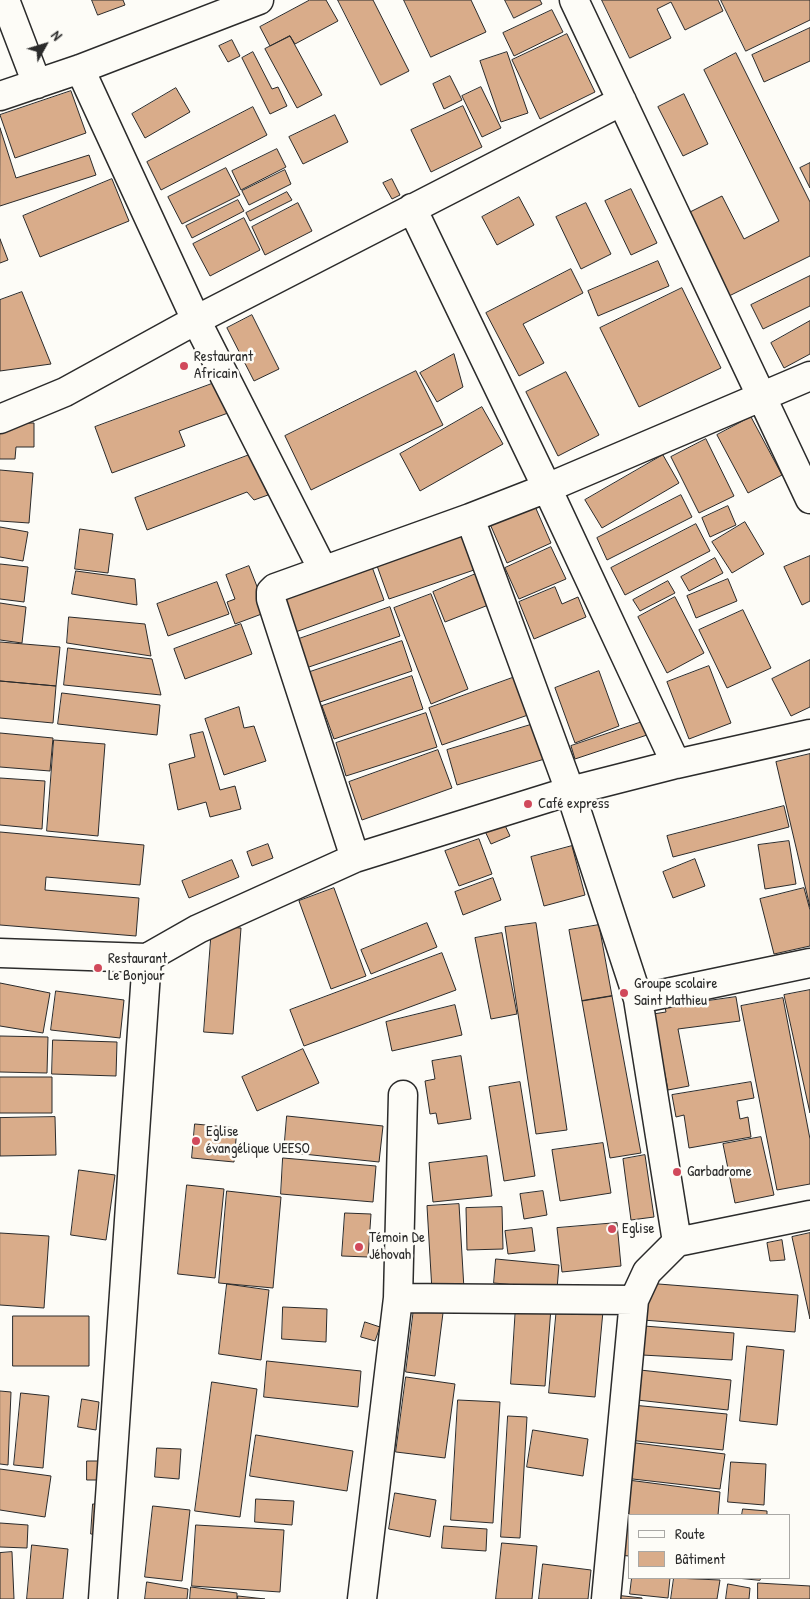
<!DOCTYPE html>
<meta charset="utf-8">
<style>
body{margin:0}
#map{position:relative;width:810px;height:1599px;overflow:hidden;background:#fdfcf7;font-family:"Patrick Hand",sans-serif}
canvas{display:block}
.legend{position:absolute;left:628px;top:1514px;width:162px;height:65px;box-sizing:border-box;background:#fdfcf7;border:1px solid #a9a8a5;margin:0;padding:6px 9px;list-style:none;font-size:15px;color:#2b2b2b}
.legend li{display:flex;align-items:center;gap:10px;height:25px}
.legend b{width:25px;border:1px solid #a9a8a5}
.north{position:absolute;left:20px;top:20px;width:50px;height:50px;-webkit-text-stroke:4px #fdfcf7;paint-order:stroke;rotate:51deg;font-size:14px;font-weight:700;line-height:20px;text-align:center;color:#2b2b2b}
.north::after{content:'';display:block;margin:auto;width:18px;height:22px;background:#2b2b2b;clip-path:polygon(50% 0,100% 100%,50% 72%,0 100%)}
</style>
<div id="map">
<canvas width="810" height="1599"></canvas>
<ul class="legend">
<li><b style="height:6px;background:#fdfcf7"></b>Route</li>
<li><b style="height:14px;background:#d9ac8a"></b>Bâtiment</li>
</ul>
<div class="north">N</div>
</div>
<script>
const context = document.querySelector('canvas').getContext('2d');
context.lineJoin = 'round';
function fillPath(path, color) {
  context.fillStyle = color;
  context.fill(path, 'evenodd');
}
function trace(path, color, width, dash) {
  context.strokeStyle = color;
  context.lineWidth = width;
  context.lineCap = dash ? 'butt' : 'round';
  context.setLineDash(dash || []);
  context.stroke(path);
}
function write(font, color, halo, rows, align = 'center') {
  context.font = font + ' "Patrick Hand",sans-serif';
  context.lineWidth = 5;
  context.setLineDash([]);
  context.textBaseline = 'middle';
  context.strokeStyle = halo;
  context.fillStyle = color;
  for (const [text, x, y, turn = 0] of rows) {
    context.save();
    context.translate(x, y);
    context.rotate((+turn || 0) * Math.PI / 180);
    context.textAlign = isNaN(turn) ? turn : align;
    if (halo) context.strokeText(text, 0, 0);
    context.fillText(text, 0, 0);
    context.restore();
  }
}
const building = new Path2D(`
 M92,0H123L125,5L98,15Z
 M310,0H326L338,21L295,44L290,36L270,46L260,27Z
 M338,0H373L409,71L381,85Z
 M404,0H471L486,32L431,57Z
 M505,0H540L542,4L514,18Z
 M602,0H718L723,11L685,30L671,2L657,9L671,38L630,58Z
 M721,0H810V20L746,51Z
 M552,10L563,32L514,56L503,33Z
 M810,28V61L764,82L752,55Z
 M567,34L595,92L540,119L512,60Z
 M290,36L322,95L297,108L265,49Z
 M232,40L240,56L228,62L219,46Z
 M253,52L272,89L278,87L287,106L270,114L242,58Z
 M507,52L528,113L501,122L480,61Z
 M736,53L810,202V256L727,297L686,214L722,196L744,239L779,221L704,70Z
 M450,76L462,100L444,109L433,84Z
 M481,87L501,128L482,137L462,96Z
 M176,88L190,112L145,138L132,114Z
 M71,91L86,133L15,158L0,115Z
 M684,94L708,144L683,156L658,107Z
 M463,106L482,147L431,172L411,130Z
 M253,107L267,135L161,190L147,162Z
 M335,115L348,142L303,164L289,137Z
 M0,128L16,178L89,155L96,175L0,206Z
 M277,149L286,167L241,190L232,171Z
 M810,163V188L800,168Z
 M226,168L240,195L182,224L168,197Z
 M285,170L291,184L249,205L242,191Z
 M112,179L129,221L40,257L23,216Z
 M392,179L400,195L392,199L383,183Z
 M631,189L657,243L631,255L605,201Z
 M287,192L292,200L250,221L246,213Z
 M519,197L534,225L497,245L482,217Z
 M238,200L244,211L192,238L186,226Z
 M298,203L312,231L265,255L252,227Z
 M586,203L611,254L581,269L556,217Z
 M244,218L260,250L210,276L193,244Z
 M0,239L8,260L0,263Z
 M658,261L669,286L598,316L588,291Z
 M571,269L583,293L523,324L544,363L519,376L486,313Z
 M810,276V306L763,329L751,305Z
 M682,288L721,368L639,407L600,328Z
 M22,292L51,364L0,371V300Z
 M252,315L279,369L254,381L227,328Z
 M810,321V354L784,368L771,343Z
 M454,354L463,387L437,402L420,373Z
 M416,371L443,425L311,490L285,436Z
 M566,372L599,435L558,456L526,392Z
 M217,382L228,413L179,431L185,446L112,473L95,427Z
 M482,407L503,444L420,491L400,454Z
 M751,417L782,475L748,493L717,435Z
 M0,423H34V447H16L15,459H0Z
 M706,439L734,496L699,513L671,457Z
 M252,454L268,495L254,500L247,492L147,530L135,498Z
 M663,455L679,483L602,528L585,500Z
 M0,470L33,473L29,523L0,521Z
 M681,495L692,517L607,560L597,538Z
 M534,504L551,543L507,563L490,524Z
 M728,506L736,525L710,537L702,518Z
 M745,522L764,554L732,573L712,542Z
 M696,524L710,551L625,595L611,568Z
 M0,527L28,532L23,561L0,557Z
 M80,529L113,534L108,573L75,569Z
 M464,533L477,569L389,599L376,563Z
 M551,547L566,579L519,599L505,568Z
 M810,556V601L802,605L784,567Z
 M715,558L723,573L689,591L681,577Z
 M0,564L28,567L24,602L0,599Z
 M371,564L384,600L290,634L277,599Z
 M249,566L267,612L235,624L227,602L235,599L226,575Z
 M76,571L135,579L137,605L72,594Z
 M478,573L491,604L445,622L433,592Z
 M728,579L737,601L696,618L687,596Z
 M668,581L675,593L640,611L633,600Z
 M217,582L229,614L168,636L157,604Z
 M555,587L562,604L578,597L586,617L534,639L519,602Z
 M431,594L468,689L431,704L394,608Z
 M675,597L704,653L667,673L638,617Z
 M0,603L26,607L22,643L0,640Z
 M390,607L400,636L306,668L296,640Z
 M743,610L771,668L727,688L699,630Z
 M69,617L145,624L151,656L67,643Z
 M241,624L252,654L185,679L174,649Z
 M402,641L412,671L317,703L307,673Z
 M0,642L60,647L56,686L0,681Z
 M68,648L152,659L161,695L64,685Z
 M810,660V707L791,716L772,679Z
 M709,666L731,723L689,739L667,682Z
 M599,671L619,726L575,743L555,688Z
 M412,676L423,709L334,739L322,706Z
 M515,677L528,715L442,745L429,708Z
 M0,681L56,686L53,723L0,718Z
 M62,693L160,705L157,735L58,724Z
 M239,707L244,728L254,726L266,761L224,775L205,719Z
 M426,713L437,747L346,776L336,743Z
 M642,722L647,735L575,759L571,746Z
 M537,723L548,758L457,785L447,750Z
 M203,732L220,790L235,786L241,809L210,817L206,802L178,810L169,764L195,757L190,735Z
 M0,733L53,738L50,771L0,767Z
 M54,740L105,744L98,836L47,831Z
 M438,750L452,788L362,820L349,782Z
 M810,754V907L776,762Z
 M0,778L45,781L42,829L0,825Z
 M784,806L789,827L673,857L667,836Z
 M503,821L510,836L491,844L484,829Z
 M0,832L144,845L140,885L46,877L45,890L139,898L136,936L0,925Z
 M479,839L492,874L459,886L445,851Z
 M789,841L796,884L765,889L758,845Z
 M268,844L273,858L252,866L247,852Z
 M572,846L585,895L544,906L531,857Z
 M695,859L705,886L673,898L663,872Z
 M232,860L239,877L189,898L182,881Z
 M493,878L501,900L463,915L455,892Z
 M334,888L366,976L331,989L299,901Z
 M804,888L810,910V946L774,954L760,899Z
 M427,923L437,947L371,974L361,950Z
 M536,923L567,1130L536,1134L505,927Z
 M599,925L612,996L582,1001L569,930Z
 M212,926L241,928L233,1034L204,1032Z
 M502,933L517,1014L491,1019L475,938Z
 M442,953L456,990L304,1046L290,1010Z
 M0,983L50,993L43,1033L0,1026Z
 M810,990V1113L784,995Z
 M56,991L124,1000L120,1038L51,1030Z
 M612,996L641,1153L610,1158L582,1001Z
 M736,997L740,1021L678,1029L689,1086L668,1090L653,1014L666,1012L665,1007Z
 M783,998L810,1139V1184L777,1190L741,1006Z
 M455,1005L462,1035L392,1051L386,1022Z
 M0,1036L48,1037L47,1073L0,1072Z
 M53,1040L117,1042L116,1076L52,1074Z
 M303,1049L319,1083L257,1111L242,1077Z
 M461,1056L471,1119L438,1124L436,1113L430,1114L425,1081L435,1079L432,1061Z
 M0,1077H52V1113H0Z
 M520,1082L535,1176L504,1181L489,1087Z
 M751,1082L754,1098L737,1101L740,1119L748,1117L751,1137L689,1148L684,1115L676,1117L672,1095Z
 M287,1116L383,1126L379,1162L284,1152Z
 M55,1117L56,1155L0,1156V1118Z
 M195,1124L237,1128L234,1162L192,1158Z
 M761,1137L774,1195L735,1203L723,1144Z
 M603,1143L611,1193L560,1201L552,1150Z
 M645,1155L654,1217L631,1220L623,1159Z
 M487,1156L492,1196L433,1202L429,1163Z
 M283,1158L376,1166L373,1202L281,1194Z
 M79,1170L115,1175L106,1240L71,1235Z
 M187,1185L224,1189L215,1278L178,1274Z
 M227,1191L281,1197L273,1288L219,1283Z
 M543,1191L547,1215L524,1219L520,1194Z
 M459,1204L464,1289L432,1291L427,1206Z
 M502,1207L503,1249L467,1250L466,1208Z
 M345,1213L371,1214L368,1257L342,1256Z
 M617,1223L621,1266L562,1272L557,1228Z
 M532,1228L535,1251L508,1254L505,1231Z
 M0,1233L49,1236L44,1308L0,1305Z
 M810,1233V1319L792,1237Z
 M782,1240L785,1260L770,1261L767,1243Z
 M496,1259L559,1265L557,1289L494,1283Z
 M646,1283L798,1295L795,1332L643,1320Z
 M227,1284L269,1290L261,1360L219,1354Z
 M415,1300L444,1305L435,1376L406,1372Z
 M516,1305L551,1308L545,1386L511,1384Z
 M557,1306L603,1311L595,1397L549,1393Z
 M283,1307L327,1309L326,1342L282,1339Z
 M13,1316H89V1366H13Z
 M365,1322L380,1327L375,1341L361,1337Z
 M644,1326L734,1333L732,1360L642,1355Z
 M747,1346L784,1350L777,1425L740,1421Z
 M267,1361L361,1371L358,1407L264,1397Z
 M631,1369L731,1380L728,1410L628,1399Z
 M406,1377L455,1384L445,1458L396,1452Z
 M212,1382L257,1389L240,1517L195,1511Z
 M0,1391L11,1392L8,1465L0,1464Z
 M21,1393L49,1396L43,1468L14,1465Z
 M82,1399L99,1402L96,1430L78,1427Z
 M458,1400L500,1402L493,1523L451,1520Z
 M632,1405L727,1414L723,1450L628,1440Z
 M508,1416L527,1417L520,1538L501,1537Z
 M533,1430L588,1439L583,1476L527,1467Z
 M256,1435L353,1451L347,1491L250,1476Z
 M628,1442L725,1454L720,1489L624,1478Z
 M157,1448L181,1449L179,1479L155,1477Z
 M87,1461H107L106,1480H87Z
 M731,1462L766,1464L764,1505L728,1502Z
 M0,1469L51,1476L45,1517L0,1510Z
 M628,1480L720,1492L718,1515H629V1518L624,1517Z
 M395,1493L436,1500L430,1537L389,1529Z
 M256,1499L294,1501L292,1525L255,1522Z
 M93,1504L104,1505L100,1535L91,1534Z
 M153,1506L190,1510L182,1581L145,1577Z
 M743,1509L767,1511V1515H742Z
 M622,1519H629V1556L618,1555Z
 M0,1523L28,1525L27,1548L0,1547Z
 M196,1525L284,1530L280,1592L192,1586Z
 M444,1526L487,1529L486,1551L442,1548Z
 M502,1543L537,1546L532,1599H496Z
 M32,1545L68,1549L63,1599H27Z
 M12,1552L14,1599H0V1553Z
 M543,1564L591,1570L588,1599H539Z
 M632,1578H670L668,1598L630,1594Z
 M674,1578L720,1580L717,1599H671Z
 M737,1578H761L760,1580Z
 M147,1582L188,1589L187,1599H145Z
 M758,1583L810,1586V1599H758Z
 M728,1584L750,1588L749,1599H726Z
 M191,1587L237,1593V1599H190Z
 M615,1595L642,1598V1599H614Z
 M238,1596L265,1599H238Z`);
fillPath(building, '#d9ac8a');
trace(building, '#2b2b2b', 1);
const minor = new Path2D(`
 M5,0L37,84
 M574,0L810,499
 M80,69L196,320L323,570
 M0,96L80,69L259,0
 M412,208L547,488L676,764
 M0,419L65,392L196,320L622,101
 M470,518L570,791L638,999L677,1242
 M355,858L271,599V592L275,588L470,518L547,488L810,376
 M0,953L147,958L198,929L355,858L570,791L676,764L810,734
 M638,999L810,963
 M398,1298L634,1300
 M103,1599L147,958
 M362,1599L398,1298L403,1095
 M606,1599L634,1300L647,1272L677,1242L810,1215`);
trace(minor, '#2b2b2b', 31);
trace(minor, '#fdfcf7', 28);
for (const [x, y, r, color] of [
 [184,366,5,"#d1495b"],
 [528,804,5,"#d1495b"],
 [98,968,5,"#d1495b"],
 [624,993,5,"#d1495b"],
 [196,1141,5,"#d1495b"],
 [677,1172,5,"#d1495b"],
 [612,1229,5,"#d1495b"],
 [359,1247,5,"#d1495b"]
]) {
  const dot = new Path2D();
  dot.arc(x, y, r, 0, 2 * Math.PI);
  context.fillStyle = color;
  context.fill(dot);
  trace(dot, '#fdfcf7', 2);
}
write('15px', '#2b2b2b', '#fdfcf7', [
 ["Restaurant",194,357],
 ["Africain",194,374],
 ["Café express",538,804],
 ["Restaurant",108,959],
 ["Le Bonjour",108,976],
 ["Groupe scolaire",634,984],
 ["Saint Mathieu",634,1001],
 ["Eglise",206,1132],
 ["évangélique UEESO",206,1149],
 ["Garbadrome",687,1172],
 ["Eglise",622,1229],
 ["Témoin De",369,1238],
 ["Jéhovah",369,1255]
], 'left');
</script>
